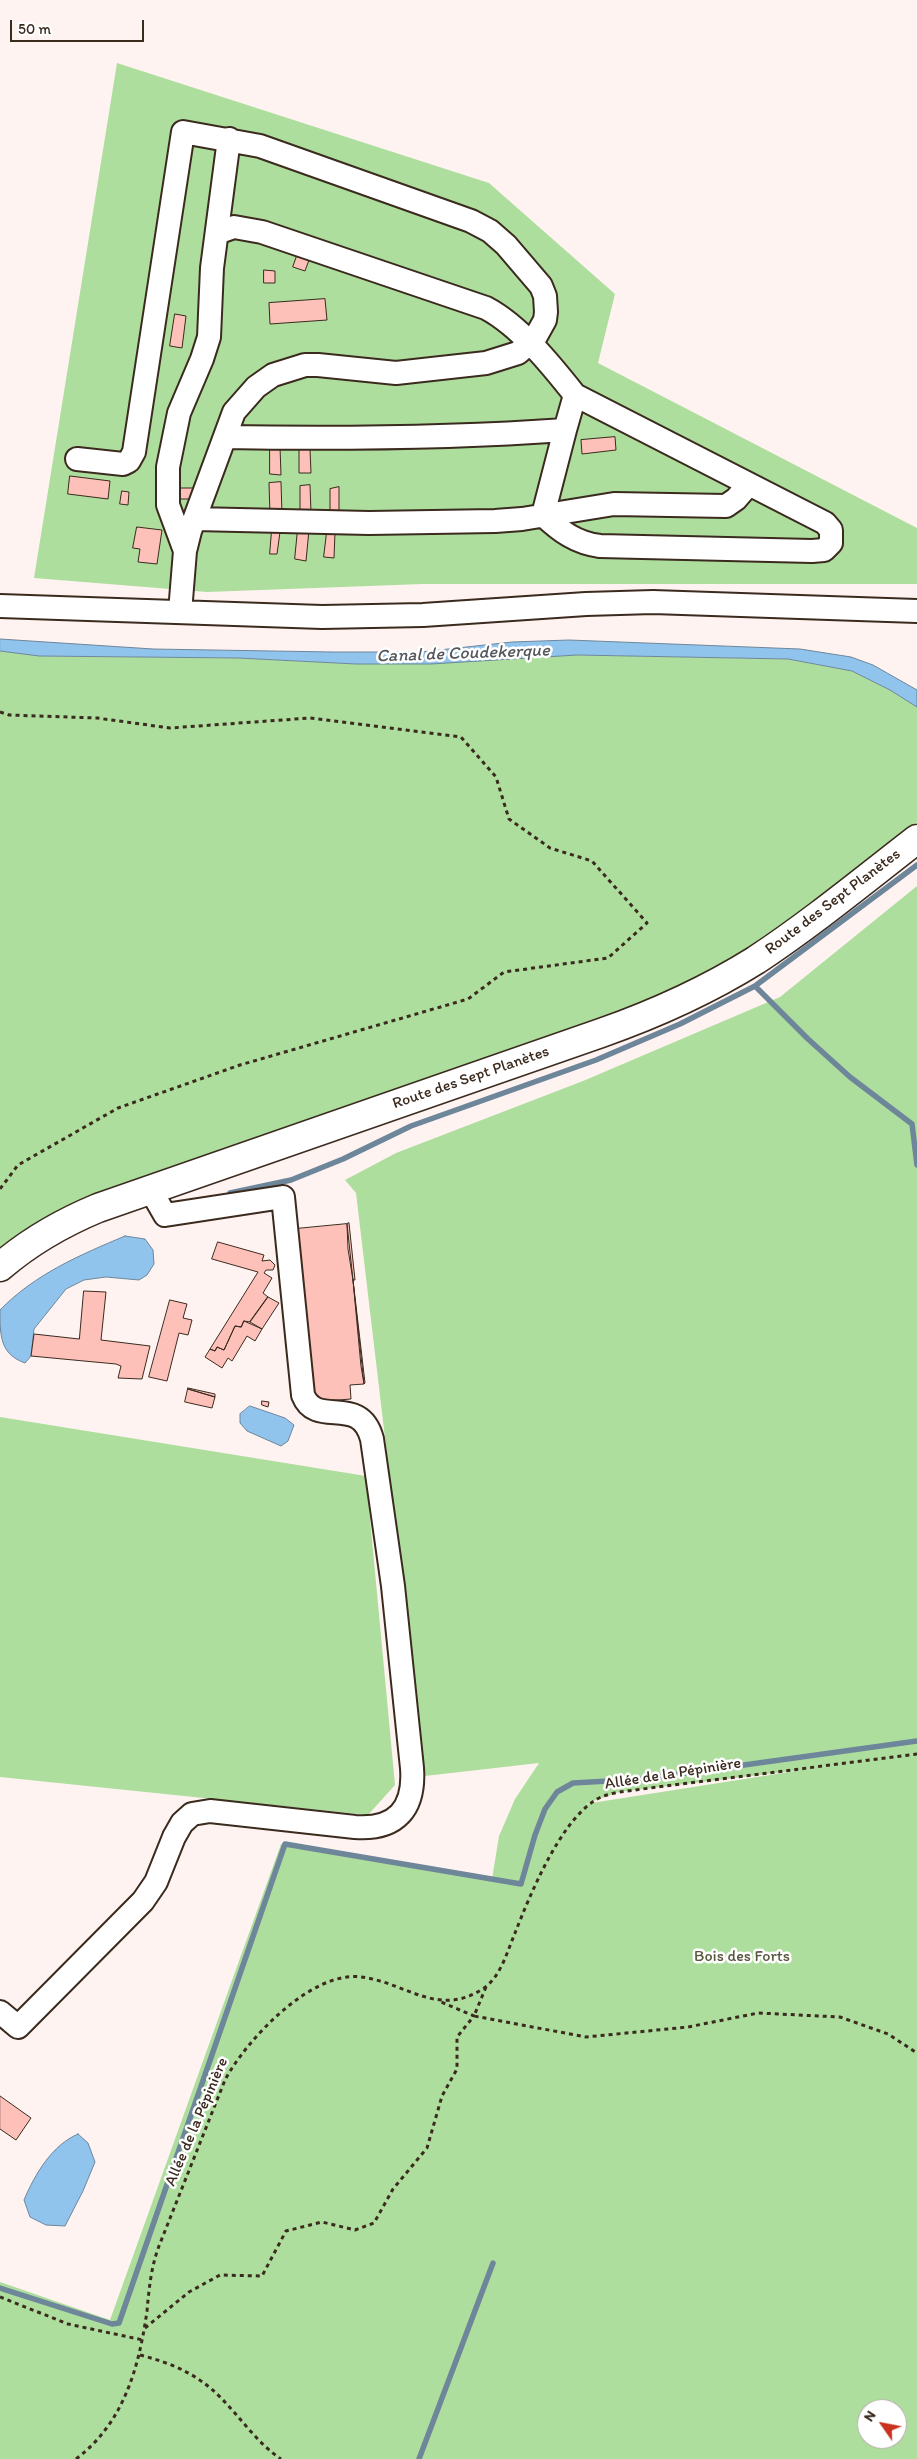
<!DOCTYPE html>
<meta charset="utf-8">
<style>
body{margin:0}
#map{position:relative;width:917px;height:2459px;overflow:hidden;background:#fff3f1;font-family:Itim,sans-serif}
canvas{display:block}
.north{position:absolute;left:857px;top:2399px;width:50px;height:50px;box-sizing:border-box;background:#fff;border:1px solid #b1aaa5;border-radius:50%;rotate:303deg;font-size:14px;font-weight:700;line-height:20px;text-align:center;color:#3b2a1e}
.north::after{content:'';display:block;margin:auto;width:18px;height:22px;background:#c8321e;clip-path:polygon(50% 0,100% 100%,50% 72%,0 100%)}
.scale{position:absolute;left:10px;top:20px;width:134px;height:22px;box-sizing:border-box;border:2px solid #3b2a1e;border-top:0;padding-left:6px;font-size:15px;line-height:18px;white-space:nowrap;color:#3b2a1e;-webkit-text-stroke:4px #fff;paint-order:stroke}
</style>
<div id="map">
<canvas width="917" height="2459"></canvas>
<div class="north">N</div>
<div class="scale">50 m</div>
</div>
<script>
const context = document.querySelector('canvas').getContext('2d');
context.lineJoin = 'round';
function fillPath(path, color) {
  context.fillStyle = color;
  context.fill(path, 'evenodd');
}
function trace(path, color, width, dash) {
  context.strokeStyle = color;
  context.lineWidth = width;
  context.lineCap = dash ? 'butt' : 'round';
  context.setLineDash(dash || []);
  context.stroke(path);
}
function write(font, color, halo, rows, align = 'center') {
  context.font = font + ' Itim,sans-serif';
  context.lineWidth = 5;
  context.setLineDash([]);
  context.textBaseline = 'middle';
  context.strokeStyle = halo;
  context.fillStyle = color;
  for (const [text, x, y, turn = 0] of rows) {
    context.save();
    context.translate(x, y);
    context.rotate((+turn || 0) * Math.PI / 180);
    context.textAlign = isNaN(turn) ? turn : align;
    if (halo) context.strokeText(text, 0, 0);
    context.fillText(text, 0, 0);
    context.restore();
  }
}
fillPath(new Path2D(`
 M117,63L489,183L615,294L598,363L917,528V584H423L207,592L34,578Z
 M0,651L39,656L238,658L356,664L577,655L787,659L852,671L890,690L917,707V822C866,864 814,906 759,943C726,966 688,983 651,1001L0,1250Z
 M917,886V2459H0V2282L110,2320L281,1844L492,1879L499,1836L515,1799L539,1763L425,1776L356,1193L345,1180L396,1153L583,1081L780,997ZM809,1769H808L585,1804L619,1792ZM867,2409H897V2439H867Z
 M0,1417L366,1476L395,1785L368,1815L0,1777Z`), '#aede9e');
const water = new Path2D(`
 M0,639L153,649L333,652H421L512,642L569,640L800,649L851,657L873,665L917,690V707L890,690L852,671L788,659L577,655L431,664H356L238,658L39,656L0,651Z
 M125,1236L145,1239L153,1250L154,1264L147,1275L139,1280L106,1277L84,1280L66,1289L34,1329L31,1356L25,1363C0,1354 0,1336 0,1310C35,1274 80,1255 125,1236Z
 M250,1406L285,1418L294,1425L288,1441L281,1446L247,1431L240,1423V1414Z
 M78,2134L88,2143L95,2162L83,2191L65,2226L46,2225L30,2217L24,2200C35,2174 52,2145 78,2134Z`);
fillPath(water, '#90c4ed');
trace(water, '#6e869a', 1);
trace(new Path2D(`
 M755,986L808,1039L850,1077L912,1124L917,1165
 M230,1193L291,1180L343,1159L411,1126L596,1060L680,1024L755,986L917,865
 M0,2288L112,2324L119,2323L285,1844L521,1884L535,1835L545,1809L557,1792L573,1783L643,1779L917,1741
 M419,2459L493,2263`), '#6e869a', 5.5);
const building = new Path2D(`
 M297,256L309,260L305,271L293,267Z
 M264,270L275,271V283H264Z
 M325,299L327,320L270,324L269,303Z
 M175,314L186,316L182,348L170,346Z
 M615,437L616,450L582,454L581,440Z
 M270,447H280L281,475L270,474Z
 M310,449L311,473H299V450Z
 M70,476L110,481L108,499L68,494Z
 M281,482L282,515H270L269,483Z
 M310,485L311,513L300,512V486Z
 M339,487V512L330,513V489Z
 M180,488H193V499H180Z
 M122,491L129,492L128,505L120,504Z
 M137,527L162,530L157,564L138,562L140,549L133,548Z
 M298,529L309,530L306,561L295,559Z
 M272,530L280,532L277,554H270Z
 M327,532H335L334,558L324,557Z
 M349,1223L355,1280H353L348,1249L347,1224Z
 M347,1224L364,1384L350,1385L351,1399L314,1402L295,1229Z
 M218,1242L264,1255L262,1261L270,1260L275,1265L273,1270H266L264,1273L272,1278L263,1293L268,1297L250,1322L244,1321L241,1327L235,1326L224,1350L217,1347L215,1351L210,1349L258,1272L212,1259Z
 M353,1280L365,1383L364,1384L361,1366Z
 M84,1291L106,1292L101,1340L150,1346L142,1379L118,1378L121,1366L116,1364L31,1356L34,1334L79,1339Z
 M268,1297L279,1303L262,1329L250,1322Z
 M170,1300L187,1304L183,1318L192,1320L188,1335L179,1333L167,1381L149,1377Z
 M244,1321L262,1329L255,1341L247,1336L232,1361L228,1358L222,1368L205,1357L210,1349L215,1351L217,1347L224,1350L235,1326L241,1327Z
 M188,1388L215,1394V1397L188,1389Z
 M188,1389L215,1397L212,1408L185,1402Z
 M262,1401L269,1402L268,1407L262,1405Z
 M0,2096L31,2118L16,2140L0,2129Z`);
fillPath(building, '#fdc1b9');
trace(building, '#3b2a1e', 1);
const minor = new Path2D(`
 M217,233L234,227L262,232L486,308C520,326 552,366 575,395L565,430C452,438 339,439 225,437
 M565,430L543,515C560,531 576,543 600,546L812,551L824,550L831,543V530L825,523L575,395
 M77,459L123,464L129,461L134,452L183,132L260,146L471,221L490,231L506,245L541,286L545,296L546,312L545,320L535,338L518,353L486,363L396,373L318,365H305L273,375L256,387L234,412L190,531L185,551L180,612
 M195,519L369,523L495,521L522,519L614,504L726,506L736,499L749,484
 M185,551L168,505V467L179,413L202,359L209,337L212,268L229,139
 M0,606L322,617L423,615L586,604L653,602L917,611
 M0,2012L18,2027L143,1901L156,1882L174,1837L182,1823L192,1814L210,1811L355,1827C396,1830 415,1809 412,1768L393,1586L372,1439C360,1393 316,1429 303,1395L283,1197L165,1215L150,1189`);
const major = new Path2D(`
 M0,1267C29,1242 62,1223 98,1208L601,1033C655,1014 708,990 756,960C812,923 864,880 917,839`);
trace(minor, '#3b2a1e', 26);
trace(major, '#3b2a1e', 31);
trace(new Path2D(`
 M0,712L9,715L97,718L170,728L310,718L461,737L496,777L509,819L550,848L592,861L647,923L608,958L504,972L468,999L240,1065L118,1108L18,1165L0,1189
 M486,1987L474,2016L586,2037L688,2027L758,2013L840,2017L888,2034L917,2053
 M0,2297L68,2324L143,2340
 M145,2328L189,2292L220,2275L262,2276L286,2231L322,2222L355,2230L374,2223L393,2189L427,2148L442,2096L457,2069V2037L474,2016L441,2002
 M140,2355C171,2363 198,2374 221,2398C241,2418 257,2443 281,2459
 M76,2459C124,2423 139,2367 147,2311C149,2289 151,2267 159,2246L225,2080C246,2040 312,1970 361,1977C405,1982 439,2019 484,1988C501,1976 507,1952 515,1933C530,1895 559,1824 594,1801C601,1796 610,1794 619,1792L917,1754`), '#3b2a1e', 3, [4, 4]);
trace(minor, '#fff', 22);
trace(major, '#fff', 28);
write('16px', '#3b2a1e', '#fff', [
 ["Route des Sept Planètes",833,902,-37],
 ["Route des Sept Planètes",471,1078,-19],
 ["Allée de la Pépinière",673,1774,-9],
 ["Allée de la Pépinière",197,2122,-67]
]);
write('16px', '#58573e', '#fff', [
 ["Bois des Forts",742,1957]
]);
write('italic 18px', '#54585c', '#fff', [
 ["Canal de Coudekerque",463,654,-2]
]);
</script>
